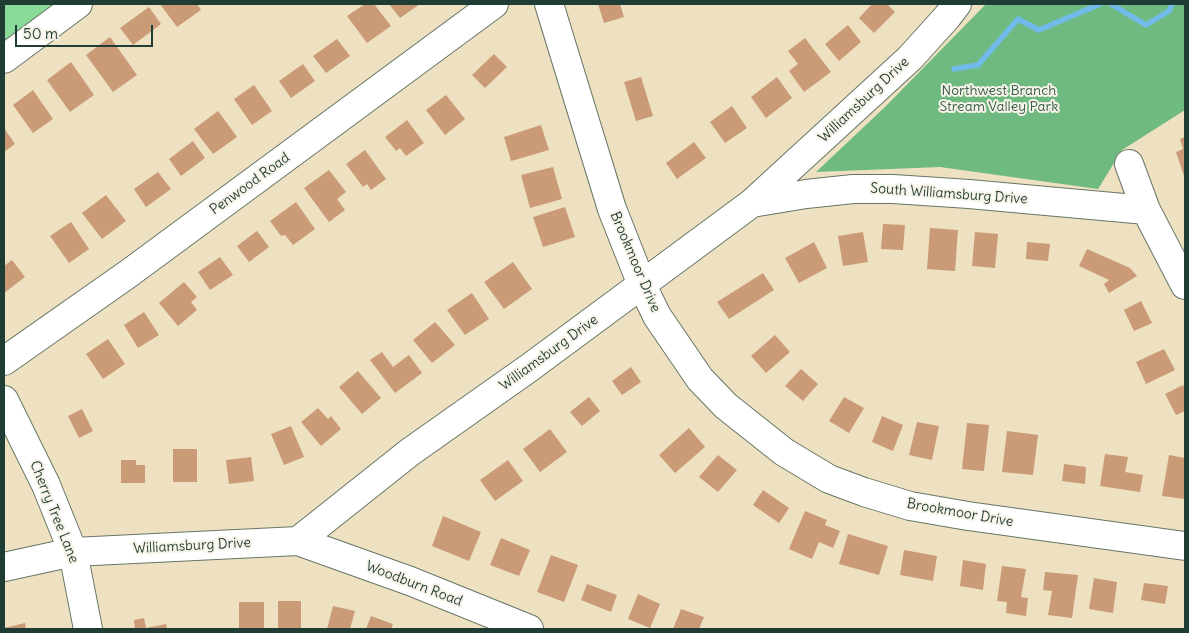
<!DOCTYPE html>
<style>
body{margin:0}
#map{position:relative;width:1189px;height:633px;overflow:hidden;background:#ede1c1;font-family:Delius,sans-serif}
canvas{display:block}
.frame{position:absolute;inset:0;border:5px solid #1f3d34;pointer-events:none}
.scale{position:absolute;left:15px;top:25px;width:138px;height:22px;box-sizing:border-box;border:2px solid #1f3d34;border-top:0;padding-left:6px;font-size:15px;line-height:18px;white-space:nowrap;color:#1f3d34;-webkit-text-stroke:4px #f7f3e8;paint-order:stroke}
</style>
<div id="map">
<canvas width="1189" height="633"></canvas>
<div class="frame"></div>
<div class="scale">50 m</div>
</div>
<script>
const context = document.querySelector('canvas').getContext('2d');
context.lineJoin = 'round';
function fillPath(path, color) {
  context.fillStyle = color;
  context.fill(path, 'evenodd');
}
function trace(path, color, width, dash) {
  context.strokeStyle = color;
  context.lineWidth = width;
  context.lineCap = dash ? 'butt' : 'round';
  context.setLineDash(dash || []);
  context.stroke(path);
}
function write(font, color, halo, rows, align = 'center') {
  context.font = font + ' Delius,sans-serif';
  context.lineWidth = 4;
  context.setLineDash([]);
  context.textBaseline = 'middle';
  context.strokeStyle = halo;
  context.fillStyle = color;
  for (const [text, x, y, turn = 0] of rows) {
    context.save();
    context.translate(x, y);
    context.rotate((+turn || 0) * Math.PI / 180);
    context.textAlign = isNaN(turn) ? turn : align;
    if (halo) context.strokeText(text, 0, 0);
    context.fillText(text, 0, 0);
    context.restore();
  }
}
fillPath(new Path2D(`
 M4,4H58L4,42Z`), '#8ada99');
fillPath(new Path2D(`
 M986,4H1185V110L1122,150L1098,189L940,167L816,172L886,106Z`), '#6fba81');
trace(new Path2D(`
 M1111,4L1146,25L1169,11L1172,4
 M954,69L978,65L1018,19L1039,30L1100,4`), '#70bbe9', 5.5);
fillPath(new Path2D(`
 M160,4H197L201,10L177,27Z
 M365,4H374L391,26L367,43L347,16Z
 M389,4H420L400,18Z
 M598,4H620L624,17L604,23Z
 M872,4H887L895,12L874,33L859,18Z
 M149,7L161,24L133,45L120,28Z
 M848,25L861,42L839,61L825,44Z
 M110,37L137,75L113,92L86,55Z
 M805,38L831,72L804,92L789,71L798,64L788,51Z
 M337,39L350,56L326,73L313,56Z
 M494,54L507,67L485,88L472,75Z
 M71,62L94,95L70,112L47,80Z
 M303,64L315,81L291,98L279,81Z
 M641,77L653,116L636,121L624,82Z
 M777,77L792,98L766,118L751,97Z
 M254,85L272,111L252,125L234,99Z
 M33,90L53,119L33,133L13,105Z
 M446,95L465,119L445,135L426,110Z
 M732,106L747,128L725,143L710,122Z
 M218,111L237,137L213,154L194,129Z
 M407,120L424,143L406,156L400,148L396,151L385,137Z
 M541,125L549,150L511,161L504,137Z
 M4,128L15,144L4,152Z
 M1185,137V179L1176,152L1183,149L1180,139Z
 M193,141L205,158L181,176L169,159Z
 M694,142L706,158L677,179L666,163Z
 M365,150L386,179L371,190L367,184L363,187L346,164Z
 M553,167L562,199L530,208L521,175Z
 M329,170L346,192L337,199L345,210L329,222L304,188Z
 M158,172L171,189L146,207L134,189Z
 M106,195L126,221L102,239L82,213Z
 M296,202L315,229L293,245L285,235L281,236L270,221Z
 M565,207L575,237L543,247L533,217Z
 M71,222L89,249L69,263L50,236Z
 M883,224L905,225L903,250L881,249Z
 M930,228L958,230L955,271L927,269Z
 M257,231L269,247L249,262L237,246Z
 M863,232L868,262L843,266L838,236Z
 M975,232L998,234L995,268L972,266Z
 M814,242L827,268L799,283L785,258Z
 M1027,242L1050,244L1048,261L1026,259Z
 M1087,249L1130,268L1137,276L1109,293L1104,284L1109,280L1079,266Z
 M220,257L233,275L210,290L198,272Z
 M12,260L25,277L4,293V266Z
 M513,262L532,289L504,309L484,282Z
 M763,273L774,290L729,319L717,302Z
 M184,282L197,297L191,302L197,310L178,326L159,303Z
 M472,293L489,319L465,335L447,310Z
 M1141,301L1152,323L1134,331L1124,310Z
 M144,312L159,335L138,348L124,325Z
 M435,322L455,345L432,363L413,340Z
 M775,335L790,352L766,373L751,356Z
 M108,339L125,364L103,379L86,354Z
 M1164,349L1175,370L1146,384L1136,362Z
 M382,352L393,367L409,355L422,373L395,393L370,360Z
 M631,367L641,382L622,395L612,381Z
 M801,369L818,384L803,401L785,386Z
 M358,371L381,398L362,414L339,387Z
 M1183,385L1185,390V411L1176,415L1165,394Z
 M589,397L600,411L582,426L570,412Z
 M844,397L864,408L849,433L829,421Z
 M318,408L328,419L331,416L341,429L321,446L301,422Z
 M82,409L93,431L79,438L68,416Z
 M882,416L903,425L893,451L872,442Z
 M917,422L939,426L932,460L909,455Z
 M967,423L989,425L984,471L962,469Z
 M291,426L304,457L284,465L271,434Z
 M689,428L705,447L675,473L659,455Z
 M550,429L567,452L540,472L523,449Z
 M1007,431L1038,435L1033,475L1002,472Z
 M173,449H197V482H173Z
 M1105,454L1128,457L1125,472L1143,475L1140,492L1100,486Z
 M718,455L737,470L718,492L699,477Z
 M1169,455L1185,458V499L1162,496Z
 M251,457L254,481L229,484L226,460Z
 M121,460H136V465H145V483H121Z
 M508,460L523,481L495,501L480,480Z
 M1064,464L1086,467L1085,484L1062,481Z
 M763,490L789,508L779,523L753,505Z
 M805,511L827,520L825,525L840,531L833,548L819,542L812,559L789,549Z
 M443,516L481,532L469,561L432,546Z
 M848,534L888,546L879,575L839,564Z
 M501,538L530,550L519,576L490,565Z
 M904,550L937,556L933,581L900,575Z
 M551,555L578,565L564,602L537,592Z
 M963,560L986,564L983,590L960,586Z
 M1002,566L1026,569L1021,597L1028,598L1026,616L1006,613L1007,602L997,601Z
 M1045,572L1078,575L1072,618L1048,615L1052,591L1043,590Z
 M1094,578L1117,582L1113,613L1089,609Z
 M1144,583L1168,586L1165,604L1141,600Z
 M587,584L617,595L611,612L581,600Z
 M638,594L660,604L650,628L628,619Z
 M278,601H301V629H278Z
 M239,602H264V629H239Z
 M333,606L355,611L350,629H327Z
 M681,609L704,617L699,629H673Z
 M371,616L393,624L391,629H366Z
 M144,618L146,628L166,624L167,629H135L134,620Z
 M25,623L26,629H4V628Z`), '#ca9b76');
const minor = new Path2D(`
 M549,4L612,209L642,285L657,316L700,379L726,406L784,452L829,479L864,492L910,506L968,516L1185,546
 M4,59L78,4
 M1129,164L1146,210L1185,285
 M752,203L806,194L853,189H893L969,194L1146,210
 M4,361L128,274L494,4
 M4,400L46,485L73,552L88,629
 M298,541L410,581L529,629
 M4,567L73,552L298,541L410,452L529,368L752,203L910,58L947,17L957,4`);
trace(minor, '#677665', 30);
trace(minor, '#fff', 28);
write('14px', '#345c48', '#f7f3e8', [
 ["Northwest Branch",999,91],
 ["Stream Valley Park",999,107]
]);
write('14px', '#1f3d34', '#f7f3e8', [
 ["Williamsburg Drive",864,100,-43],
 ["Penwood Road",250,184,-36],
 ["South Williamsburg Drive",949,194,4],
 ["Brookmoor Drive",635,262,67],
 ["Williamsburg Drive",549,353,-36],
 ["Cherry Tree Lane",54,512,68],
 ["Brookmoor Drive",960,513,10],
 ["Williamsburg Drive",192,546,-3],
 ["Woodburn Road",414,584,21]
]);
</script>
